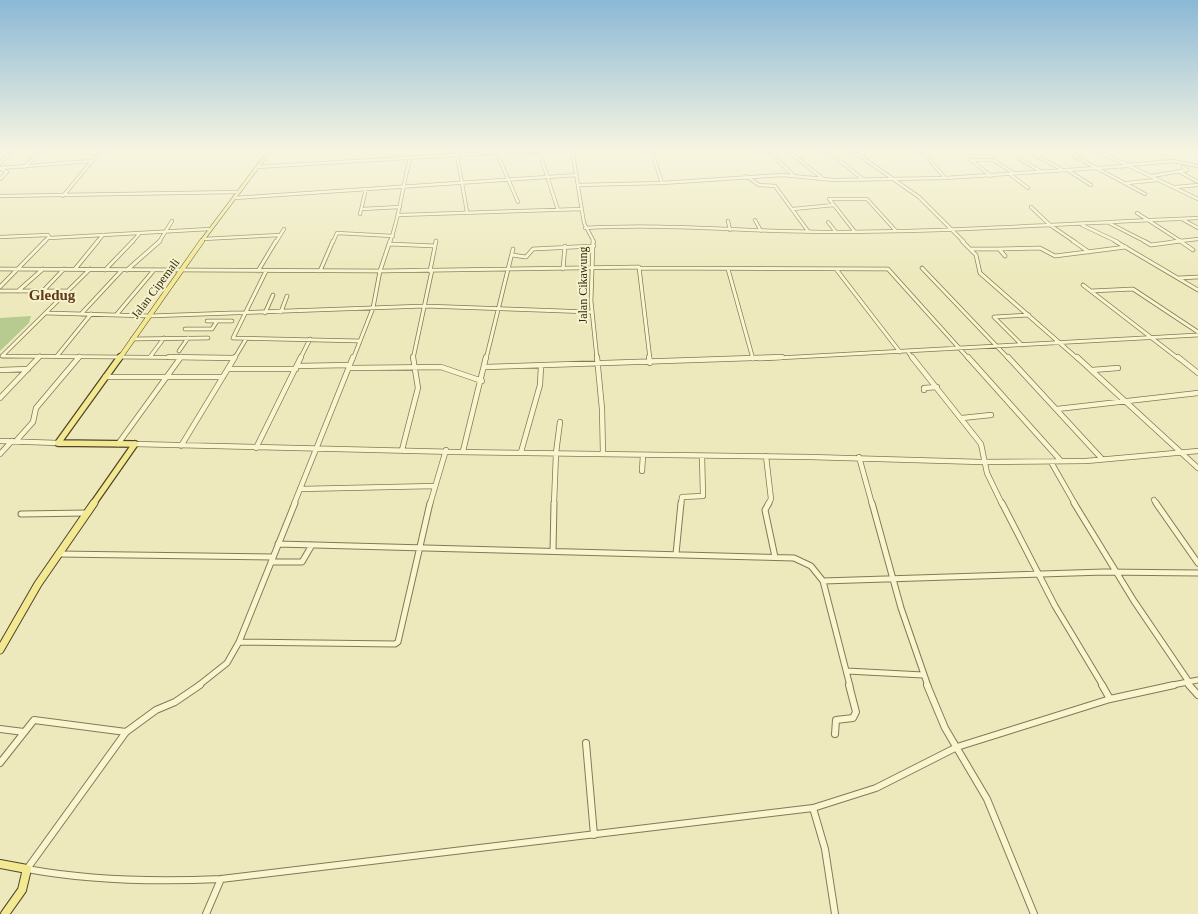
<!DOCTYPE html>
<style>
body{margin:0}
canvas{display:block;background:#ede9bc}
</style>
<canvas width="1198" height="914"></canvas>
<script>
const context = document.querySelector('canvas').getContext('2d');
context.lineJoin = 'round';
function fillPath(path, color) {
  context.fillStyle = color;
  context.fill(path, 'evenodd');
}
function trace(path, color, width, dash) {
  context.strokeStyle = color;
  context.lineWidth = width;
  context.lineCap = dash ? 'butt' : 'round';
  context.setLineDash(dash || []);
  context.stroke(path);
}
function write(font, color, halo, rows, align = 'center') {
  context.font = font + ' Georgia,serif';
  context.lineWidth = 4;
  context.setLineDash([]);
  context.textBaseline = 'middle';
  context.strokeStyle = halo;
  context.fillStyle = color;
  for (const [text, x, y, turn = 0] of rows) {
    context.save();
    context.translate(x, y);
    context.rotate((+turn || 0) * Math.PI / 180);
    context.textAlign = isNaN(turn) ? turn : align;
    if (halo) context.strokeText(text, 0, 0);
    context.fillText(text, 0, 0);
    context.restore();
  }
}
fillPath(new Path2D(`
 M31,316L29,323L0,351V318Z`), '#b7cb91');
const minorFar4 = new Path2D(`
 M456,149L467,212
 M495,149L518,202
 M572,149L584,223L594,242
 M651,149L662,183
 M766,149L793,175
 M786,149L822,178
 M825,149L864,180
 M850,149L919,197L964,242
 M920,149L945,178
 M1094,149L1198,199
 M539,151L558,210
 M1035,155L1063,170
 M1074,156L1145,194
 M1020,159L1042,172
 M0,163L14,149
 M1127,165L1174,161L1198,166
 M24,167L43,149
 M257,167L557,149
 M0,168L92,161
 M1069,171L1091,185
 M1178,171L1198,182
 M1011,175L1028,188
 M746,176L759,185L775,186L808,231
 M991,176L971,160H993L1015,174
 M1152,176L1187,170L1183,167
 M0,179L7,172L1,169
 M1127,183L1157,180
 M578,185L662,183L782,175L834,180L945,178L1127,166
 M1176,187L1198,185
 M0,196L238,192
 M63,196L102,149
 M234,198L577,175
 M834,205L829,199H867L896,231
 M1031,207L1050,225L1075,242
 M362,209L400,207
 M793,209L834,205L855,232
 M1137,213L1182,242
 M360,214L366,189
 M399,215L581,209
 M1182,219L1198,228
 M755,220L761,231
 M728,221L730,230
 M828,222L836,232
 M1109,223L1146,242
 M1082,225L1118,242
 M585,228C667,223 749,232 831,232C953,232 1076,223 1198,218
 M0,237L48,235L50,238L210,229
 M203,239L280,235
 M44,242L48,238
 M97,242L103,235
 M132,242L140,233
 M159,242L172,221
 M276,242L284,229
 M333,242L337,233L393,236
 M390,242C400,215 402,187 410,159
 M1171,242L1198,239`);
const minorFar3 = new Path2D(`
 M593,241L591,301L597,359
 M962,241L976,255L980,273L1078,359
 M1073,241L1089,252
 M1115,241L1198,290
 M1144,241L1151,245L1181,241
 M1180,241L1193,250
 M390,244L435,246
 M971,249H999L1005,256
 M999,249L1040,248L1055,256L1126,247
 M512,255L526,257L533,249L594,246
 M640,268L888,269L969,359
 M922,268L1009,359
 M0,269L380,271L639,267L650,359
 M75,269L98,241
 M563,269L565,246
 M728,269L753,359
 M836,269L900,352
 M105,270L133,241
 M127,270L160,241
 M258,271L276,241
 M266,271L233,338L360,341
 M320,271L333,241
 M430,271L436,241
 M1179,278L1198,277
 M1083,285L1179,359
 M0,287L45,241
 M0,291H68
 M18,291L43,269
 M43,291L64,269
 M1091,291L1133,289L1198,332
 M281,312L287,296
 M47,313L149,316L425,306L591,312
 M265,313L273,295
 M81,314L122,270
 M117,314L154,270
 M207,321H232
 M185,329H212L217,321
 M132,339L208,338
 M1022,345L994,317L1029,315
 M179,351L188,338
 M908,352L913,359
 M2,356L234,358
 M2,356L90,269
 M57,356L91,314
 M150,357L164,338
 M37,359L40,356
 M78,359L80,356
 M180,359L181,357
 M234,359L246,339
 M300,359L310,339
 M353,359L373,308L380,271L390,241
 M413,359L432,270
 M486,359L513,249
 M759,359L1198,335`);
const minorFar2 = new Path2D(`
 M169,357L234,358
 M597,357L602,409L603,454
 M649,357L650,363
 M912,357L981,444L987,473L1002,504
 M968,357L1061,461
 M1008,357L1102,459
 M1077,357L1198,468
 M1178,357L1198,373
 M297,366L350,365
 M486,367L782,357
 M349,368L441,367L482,381
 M228,369H296
 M0,370L28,369
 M1092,370L1118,368
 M105,377H223
 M924,390V388L937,387
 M0,398L39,357
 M1057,409L1198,393
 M962,418L991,415
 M0,441L58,443
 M16,441L33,422L36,408L79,357
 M118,444L181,357
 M135,444L456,452L810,457L981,462L1086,461L1198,451
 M181,446L235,357
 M256,448L301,357
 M402,450L418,388L413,357
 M463,451L486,357
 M521,452L540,385L541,366
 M0,454L12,441
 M766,456L771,499L768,504
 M859,457L872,504
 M1051,462L1075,504
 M642,471L643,455
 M300,489L435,486
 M1154,500L1157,504
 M294,504L353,357
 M430,504L446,450
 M554,504L556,453L560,422
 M681,504L682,497L703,496L702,456`);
const minorFar1 = new Path2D(`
 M769,503L765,510L775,557
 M872,503L901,608L928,686
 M1002,503L1055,606L1103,686
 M1074,503L1134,601L1189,682
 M1156,503L1198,563
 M21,514L87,513
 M278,544L794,558L811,566L823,581L850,686
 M553,551L554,503
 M59,554L273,557
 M676,554L681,503
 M271,562H302L312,545
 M823,581L1104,572L1198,573
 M239,642L395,644L398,642L430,503
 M847,671L923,675
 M1187,683L1190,686
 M198,686L227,663L239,642L295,503
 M1168,686L1198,680`);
const minor = new Path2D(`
 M200,685L175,702L156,710L126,732L27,869C92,881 156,882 221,879L813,808L876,788L957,747L1110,699L1174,685
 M927,685L945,728L987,799L1034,914
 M1102,685L1110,699
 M1189,685L1198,695
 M0,729L24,732
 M835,734L836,720L853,718L856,712L849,685
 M586,743L594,835
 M0,763L34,720L126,732
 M813,808L825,849L835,914
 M206,914L221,879`);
const majorFar4 = new Path2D(`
 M201,242L271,149`);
const majorFar3 = new Path2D(`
 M119,359L202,241`);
const majorFar2 = new Path2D(`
 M58,443L120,357
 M58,443L135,444
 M93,504L135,444`);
const majorFar1 = new Path2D(`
 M0,650L38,584L94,503`);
const major = new Path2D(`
 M0,864L27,869L22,890L5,914`);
trace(minorFar4, '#847956', 4);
trace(minorFar3, '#847956', 4.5);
trace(minorFar2, '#847956', 6);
trace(minorFar1, '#847956', 7);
trace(minor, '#847956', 8);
trace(majorFar4, '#52452b', 4.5);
trace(majorFar3, '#52452b', 5.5);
trace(majorFar2, '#52452b', 8);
trace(majorFar1, '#52452b', 9);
trace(major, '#52452b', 10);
trace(minorFar4, '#f8f5cf', 2.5);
trace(minorFar3, '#f8f5cf', 3);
trace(minorFar2, '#f8f5cf', 4.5);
trace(minorFar1, '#f8f5cf', 5);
trace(minor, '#f8f5cf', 6);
trace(majorFar4, '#f2e992', 3);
trace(majorFar3, '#f2e992', 4.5);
trace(majorFar2, '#f2e992', 5.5);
trace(majorFar1, '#f2e992', 7);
trace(major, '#f2e992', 8);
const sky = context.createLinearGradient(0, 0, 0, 277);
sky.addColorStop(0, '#8bb8d6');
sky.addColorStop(0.54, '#f7f5e1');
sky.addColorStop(1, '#f7f5e100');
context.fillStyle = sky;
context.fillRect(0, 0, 1198, 277);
write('12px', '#342c1b', '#f5f2cc', [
 ["Jalan Cikawung",584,285,-90],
 ["Jalan Cipemali",156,289,-53]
]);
write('bold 15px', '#60381a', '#f5f2cc', [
 ["Gledug",52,296]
]);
</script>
